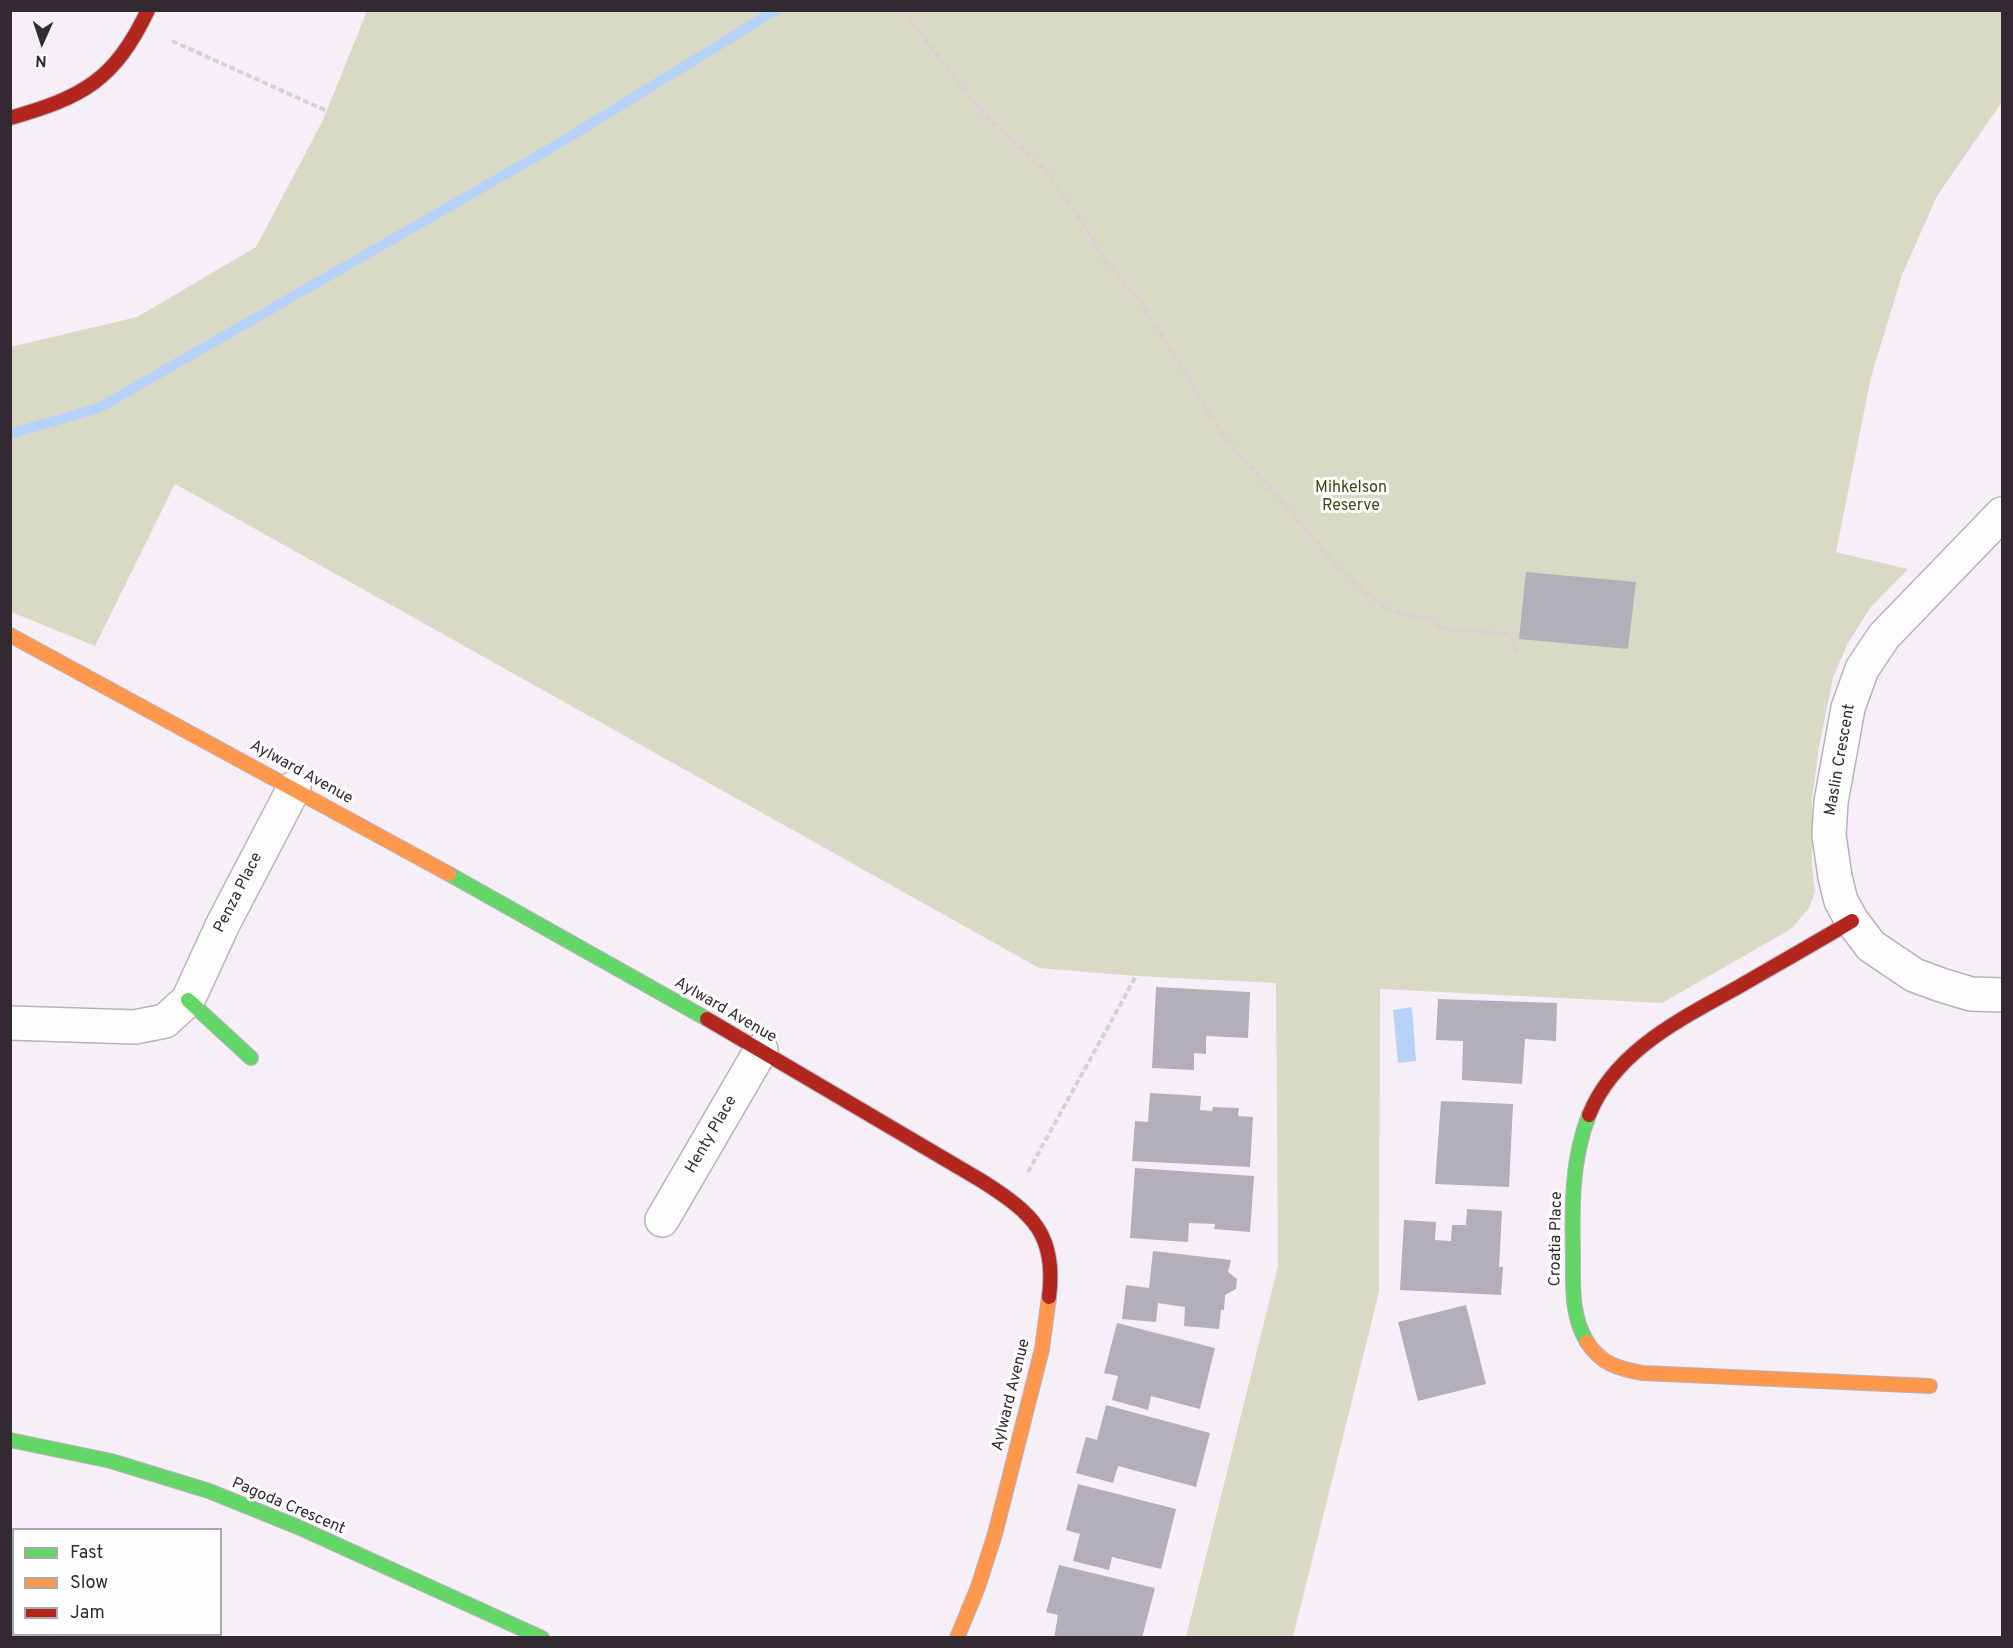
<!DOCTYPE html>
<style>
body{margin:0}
#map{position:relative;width:2013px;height:1648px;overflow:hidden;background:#f7eff8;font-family:Overpass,sans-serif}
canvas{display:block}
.frame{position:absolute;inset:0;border:12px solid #322933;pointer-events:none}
.legend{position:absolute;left:12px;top:1528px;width:210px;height:108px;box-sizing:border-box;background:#fefefe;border:2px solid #aca9ad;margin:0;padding:8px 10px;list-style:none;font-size:18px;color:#322933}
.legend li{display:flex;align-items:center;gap:12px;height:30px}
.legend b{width:30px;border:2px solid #aca9ad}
.north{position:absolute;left:12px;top:12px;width:60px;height:60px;-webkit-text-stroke:4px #fefefe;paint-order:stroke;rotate:183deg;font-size:16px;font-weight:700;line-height:24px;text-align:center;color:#322933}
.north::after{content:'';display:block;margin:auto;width:21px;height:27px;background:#322933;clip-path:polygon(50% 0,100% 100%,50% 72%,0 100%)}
</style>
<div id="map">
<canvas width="2013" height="1648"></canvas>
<div class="frame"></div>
<ul class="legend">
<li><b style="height:8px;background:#63d668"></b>Fast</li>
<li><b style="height:8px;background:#ff974d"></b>Slow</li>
<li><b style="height:8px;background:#b3261e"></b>Jam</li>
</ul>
<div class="north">N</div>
</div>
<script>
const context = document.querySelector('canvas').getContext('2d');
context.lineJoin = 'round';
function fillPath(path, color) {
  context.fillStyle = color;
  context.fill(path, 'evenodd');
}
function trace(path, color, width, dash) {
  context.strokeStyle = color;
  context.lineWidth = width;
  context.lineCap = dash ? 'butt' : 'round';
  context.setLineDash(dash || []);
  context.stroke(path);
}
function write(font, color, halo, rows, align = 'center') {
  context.font = font + ' Overpass,sans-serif';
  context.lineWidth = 6;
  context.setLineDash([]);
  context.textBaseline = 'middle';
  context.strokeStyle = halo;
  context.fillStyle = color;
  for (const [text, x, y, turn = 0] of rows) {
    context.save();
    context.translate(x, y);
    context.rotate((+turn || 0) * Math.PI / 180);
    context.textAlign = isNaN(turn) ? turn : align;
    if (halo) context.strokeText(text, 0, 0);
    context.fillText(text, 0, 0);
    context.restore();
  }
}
fillPath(new Path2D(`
 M367,11H2002V102L1937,196L1902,275L1871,377L1836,552L1908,569L1870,608L1847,645L1833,678L1819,747L1812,799V865L1815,892L1809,908L1791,929L1662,1003L1380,989L1379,1292L1293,1637H1186L1278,1266L1276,983L1136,976L1039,968L175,484L95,646L11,612L10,347L137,317L256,247L323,120Z`), '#d9dac6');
fillPath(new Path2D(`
 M1412,1007L1416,1061L1398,1063L1393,1010Z`), '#b7d2f9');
trace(new Path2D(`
 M10,434L99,408L553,147L776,10`), '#b7d2f9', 10);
fillPath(new Path2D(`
 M1526,572L1636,582L1628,649L1519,639Z
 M1156,987L1250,992L1248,1038L1206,1036V1054L1194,1053V1070L1152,1068Z
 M1438,999L1557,1003L1556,1041L1525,1039L1522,1084L1462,1080L1463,1041L1436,1040Z
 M1150,1093L1201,1096L1200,1110L1212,1111L1213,1107L1239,1108L1238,1116L1253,1117L1250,1167L1132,1161L1135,1121L1148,1122Z
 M1441,1101L1513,1104L1509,1187L1435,1184Z
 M1135,1168L1254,1176L1250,1232L1214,1229L1215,1224L1189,1223L1188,1242L1130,1238Z
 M1467,1209L1502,1211L1499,1267H1503L1501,1295L1400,1290L1404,1220L1436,1222L1435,1240L1451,1241L1452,1225H1466Z
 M1153,1251L1231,1260L1228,1272L1237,1279L1236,1289L1225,1295L1224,1310H1221L1219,1329L1184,1326L1185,1307L1158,1303L1156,1322L1122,1319L1126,1285L1149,1288Z
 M1466,1305L1486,1384L1418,1401L1398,1322Z
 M1117,1323L1215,1348L1200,1409L1151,1396L1148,1410L1112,1400L1118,1376L1104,1373Z
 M1106,1405L1210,1433L1196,1487L1118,1466L1113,1483L1076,1473L1086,1437L1097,1440Z
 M1078,1484L1176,1509L1161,1569L1112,1557L1109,1570L1073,1561L1080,1534L1066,1530Z
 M1059,1565L1155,1588L1142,1638H1054L1058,1615L1046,1612Z`), '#b2afb9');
const street = new Path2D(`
 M2002,514L1884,636L1862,669L1848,708L1831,802L1829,835L1835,877L1841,901L1852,921L1871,946L1914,975L1941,985L1971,994L2002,995
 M10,1023L135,1027L165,1021L188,1000L223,924L294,788
 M662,1220L761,1050`);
const fast = new Path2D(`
 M449,874L707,1019
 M188,1000L251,1058
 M1587,1342C1571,1316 1573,1286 1573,1257C1572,1209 1571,1160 1589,1115
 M10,1440L111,1461L209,1491L298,1527L542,1638`);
const slow = new Path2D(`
 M10,635L449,874
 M1587,1342C1601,1364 1619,1369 1643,1373L1930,1386
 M957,1638L978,1587L995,1534L1042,1349L1049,1297`);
const jam = new Path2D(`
 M10,118C83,97 114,81 148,10
 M707,1019L982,1181C1032,1213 1057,1234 1049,1297
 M1589,1115C1615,1050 1683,1018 1740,986C1778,964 1815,943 1852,921`);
trace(street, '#b9b1ba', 36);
trace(fast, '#b9b1ba', 16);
trace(slow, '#b9b1ba', 16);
trace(jam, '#b9b1ba', 16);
trace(new Path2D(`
 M902,10L983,113L1047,172L1084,225L1107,264L1139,299L1227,441L1278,497L1329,557L1370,597L1383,606L1405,615L1435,619L1438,628L1509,634L1518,654
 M172,41L327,111
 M1028,1172L1136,976`), '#d5d1d5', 4, [6, 3]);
trace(street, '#fefdfe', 33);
trace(fast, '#63d668', 14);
trace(slow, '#ff974d', 14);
trace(jam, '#b3261e', 14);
write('16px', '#404717', '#fefefe', [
 ["Mihkelson",1351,489],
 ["Reserve",1351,507]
]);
write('16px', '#322933', '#fefefe', [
 ["Maslin Crescent",1841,760,-80],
 ["Aylward Avenue",301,773,29],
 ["Penza Place",239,893,-63],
 ["Aylward Avenue",725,1011,30],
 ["Henty Place",712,1135,-60],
 ["Croatia Place",1557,1239,-89],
 ["Aylward Avenue",1012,1395,-76],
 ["Pagoda Crescent",288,1507,23]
]);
</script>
